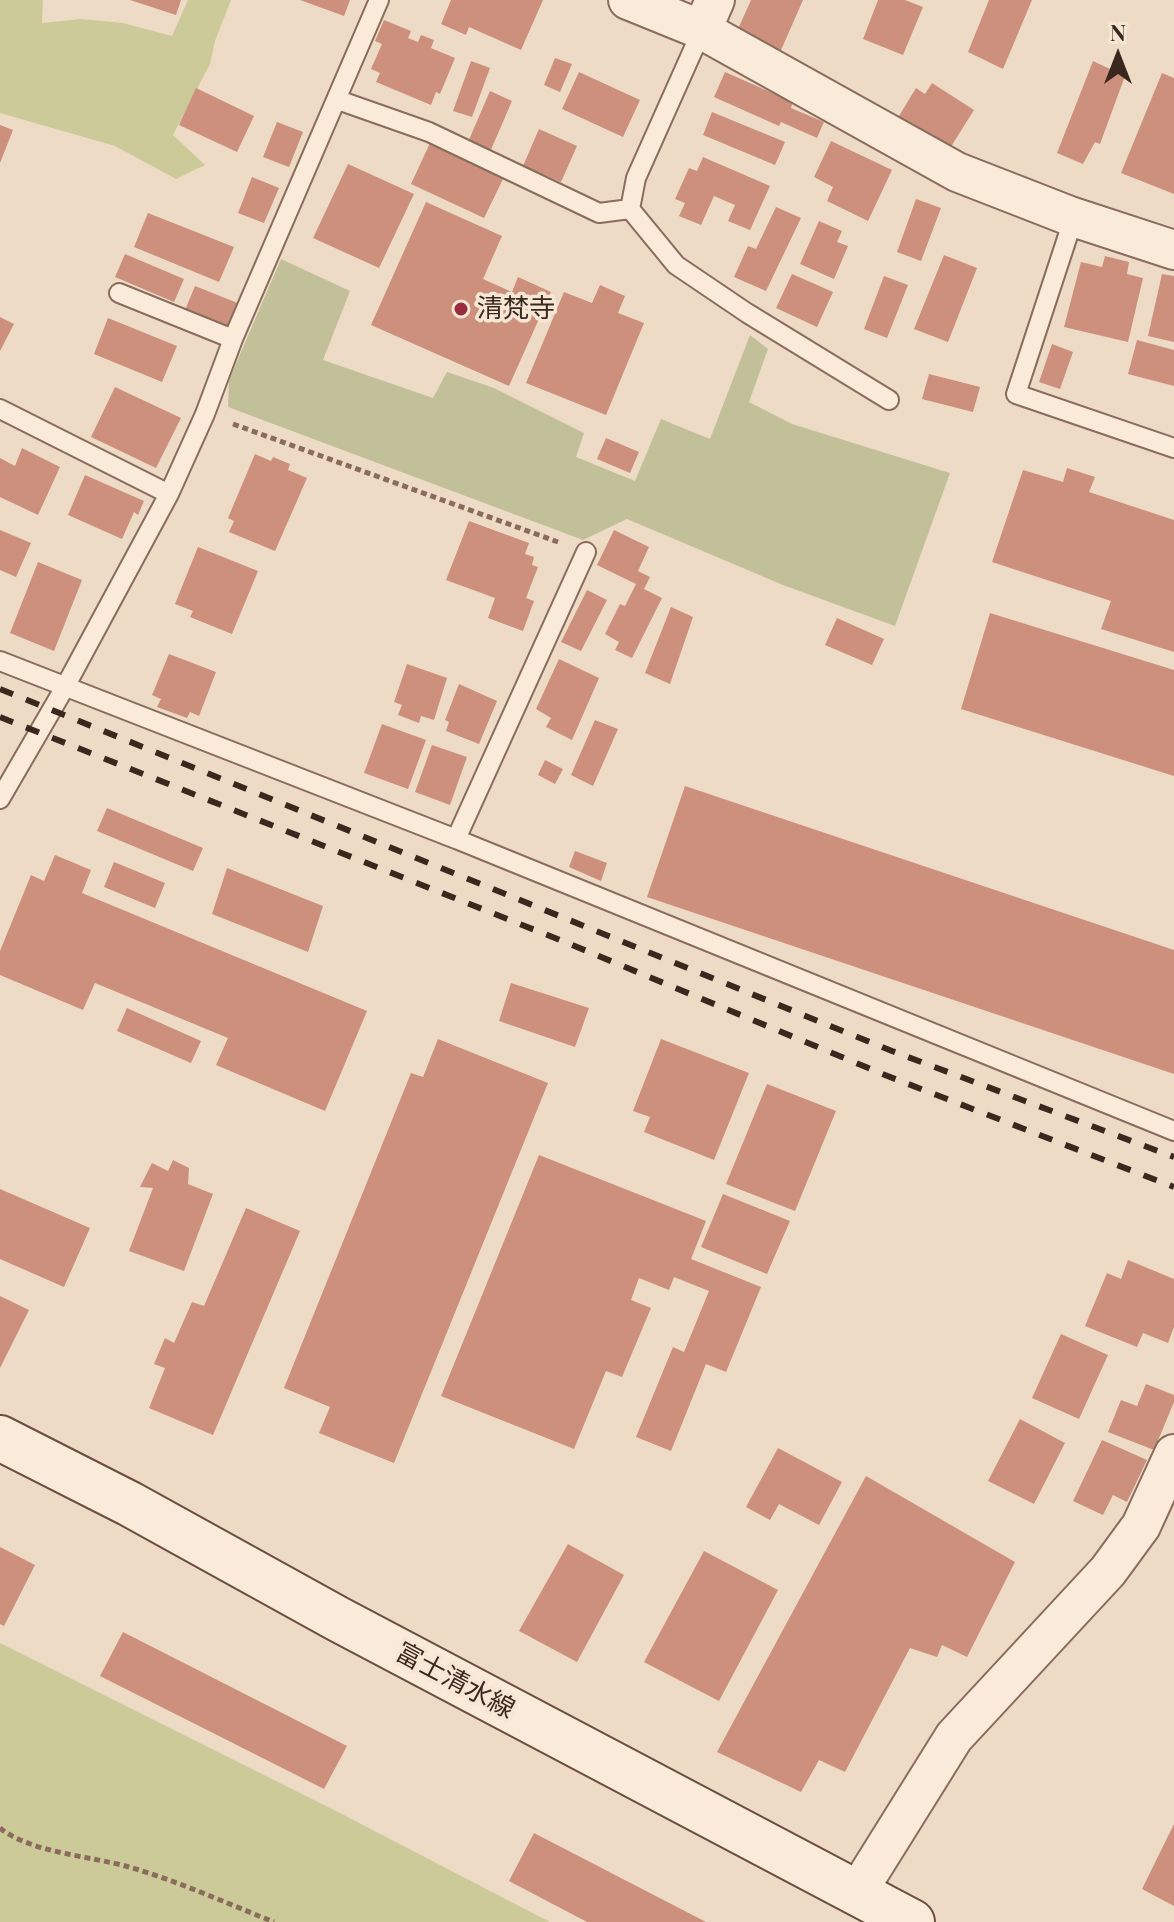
<!DOCTYPE html>
<meta charset="utf-8">
<style>
body{margin:0}
#map{position:relative;width:1174px;height:1922px;overflow:hidden;background:#eedbc6;font-family:"Playfair Display",serif}
canvas{display:block}
.north{position:absolute;left:1078px;top:16px;width:80px;height:80px;-webkit-text-stroke:6px #f6e7d5;paint-order:stroke;rotate:0deg;font-size:22px;font-weight:700;line-height:32px;text-align:center;color:#3a281f}
.north::after{content:'';display:block;margin:auto;width:28px;height:36px;background:#3a281f;clip-path:polygon(50% 0,100% 100%,50% 72%,0 100%)}
</style>
<div id="map">
<canvas width="1174" height="1922"></canvas>
<div class="north">N</div>
</div>
<script>
const context = document.querySelector('canvas').getContext('2d');
context.lineJoin = 'round';
function fillPath(path, color) {
  context.fillStyle = color;
  context.fill(path, 'evenodd');
}
function trace(path, color, width, dash) {
  context.strokeStyle = color;
  context.lineWidth = width;
  context.lineCap = dash ? 'butt' : 'round';
  context.setLineDash(dash || []);
  context.stroke(path);
}
function write(font, color, halo, rows, align = 'center') {
  context.font = font + ' "Playfair Display","Noto Sans JP",serif';
  context.lineWidth = 7;
  context.setLineDash([]);
  context.textBaseline = 'middle';
  context.strokeStyle = halo;
  context.fillStyle = color;
  for (const [text, x, y, turn = 0] of rows) {
    context.save();
    context.translate(x, y);
    context.rotate((+turn || 0) * Math.PI / 180);
    context.textAlign = isNaN(turn) ? turn : align;
    if (halo) context.strokeText(text, 0, 0);
    context.fillText(text, 0, 0);
    context.restore();
  }
}
fillPath(new Path2D(`
 M0,0H43L42,23L81,19L123,23L172,36L188,0H231L215,41L210,64L173,135L205,165L176,179L115,146L0,113Z
 M0,1643L336,1811L550,1922H0Z`), '#cdca99');
fillPath(new Path2D(`
 M281,259L350,291L323,360L433,398L447,372L494,388L584,433L576,457L635,481L661,419L710,439L750,335L768,349L749,402L792,424L950,473L895,626L783,585L627,519L583,540L228,407L229,380Z`), '#c2c098');
fillPath(new Path2D(`
 M130,0H181L176,15Z
 M300,0H350L344,16Z
 M451,0H543L521,50L469,27L466,35L441,24Z
 M751,0H803L778,57L734,38Z
 M878,0H905L923,7L903,55L863,39Z
 M989,0H1032L1003,69L968,52Z
 M384,20L411,31L408,38L418,42L421,35L434,40L431,48L455,58L440,94L436,92L431,105L376,82L380,73L371,69L382,44L375,41Z
 M555,58L572,64L560,92L544,85Z
 M471,61L490,68L472,117L453,111Z
 M1093,61L1125,76L1100,144L1095,142L1083,164L1057,153Z
 M579,72L640,100L623,137L562,109Z
 M725,72L793,102L791,108L824,122L817,138L781,122L779,126L714,97Z
 M1162,73L1174,78V194L1121,173Z
 M932,83L974,110L947,153L896,121L916,88L925,94Z
 M196,88L254,116L237,152L179,125Z
 M490,91L512,101L490,152L468,142Z
 M712,112L785,142L775,165L703,135Z
 M277,122L303,132L289,167L263,157Z
 M0,125L13,130L0,163Z
 M539,129L577,146L561,182L523,166Z
 M831,141L892,170L868,221L827,201L833,187L814,177Z
 M430,143L504,177L484,218L411,184Z
 M703,157L770,186L750,230L728,221L735,205L714,196L701,225L679,216L685,203L675,199L689,168L697,171Z
 M348,164L414,194L379,268L313,238Z
 M252,177L279,188L264,223L238,213Z
 M916,199L941,208L921,261L897,252Z
 M426,202L502,236L483,279L512,292L518,277L551,292L509,386L371,325Z
 M776,207L801,218L766,291L734,277L748,246L756,249Z
 M148,213L234,247L219,282L134,247Z
 M819,221L842,231L837,242L848,246L834,279L800,264Z
 M125,254L184,279L174,302L115,277Z
 M944,255L977,268L948,342L914,329Z
 M1105,256L1129,262L1127,274L1143,278L1128,342L1064,327L1081,262L1102,267Z
 M792,274L833,292L817,327L776,308Z
 M1162,274L1174,276V342L1148,336Z
 M884,276L908,285L887,338L864,329Z
 M600,285L625,296L618,313L644,323L606,415L526,383L564,292L592,303Z
 M195,286L240,304L229,328L185,310Z
 M0,317L14,324L0,351Z
 M108,318L177,346L162,382L94,354Z
 M1137,340L1174,350V386L1128,374Z
 M1052,344L1073,352L1060,389L1039,382Z
 M929,374L980,387L973,412L922,399Z
 M115,387L181,418L156,468L91,437Z
 M606,438L639,452L630,473L597,459Z
 M22,448L60,467L38,515L0,497V458L15,466Z
 M255,454L271,461L273,457L290,464L288,470L307,478L275,551L229,532L234,521L228,518Z
 M1067,468L1095,477L1089,492L1174,520V652L1101,629L1111,601L992,562L1023,470L1063,482Z
 M85,475L144,501L138,515L134,512L122,539L68,515Z
 M469,521L529,543L525,554L534,557L532,565L538,567L526,598L534,601L523,631L488,618L495,598L446,580Z
 M0,530L31,543L16,577L0,570Z
 M614,530L649,547L638,571L650,577L644,589L662,598L632,658L615,650L619,642L605,634L620,604L625,606L636,584L597,565Z
 M198,547L258,571L232,634L190,617L193,611L175,604Z
 M38,562L82,580L54,651L10,633Z
 M587,590L607,600L581,651L561,642Z
 M671,607L693,617L670,684L645,673Z
 M990,613L1174,670V776L961,709Z
 M837,618L884,639L872,665L825,645Z
 M169,654L216,672L199,716L190,712L187,718L157,707L161,699L152,695Z
 M559,659L599,678L572,740L546,727L551,718L536,709Z
 M407,664L447,678L434,720L421,716L419,723L398,715L402,705L394,702Z
 M459,684L497,701L479,744L446,731L449,722L445,720Z
 M595,720L618,729L593,786L571,775Z
 M382,724L426,740L408,789L364,773Z
 M432,745L467,757L450,805L415,792Z
 M545,760L563,769L555,784L538,775Z
 M685,786L1174,950V1074L647,897Z
 M107,808L203,848L193,871L97,831Z
 M575,851L607,863L601,881L569,867Z
 M55,855L91,870L82,893L367,1011L325,1111L216,1065L228,1038L95,983L83,1010L0,975V951L31,875L44,881Z
 M114,862L165,883L155,908L104,887Z
 M227,868L323,906L308,952L212,914Z
 M511,983L589,1008L575,1047L499,1021Z
 M127,1008L201,1041L191,1063L117,1031Z
 M438,1039L548,1083L394,1463L319,1433L330,1407L284,1388L411,1073L423,1077Z
 M661,1039L749,1073L714,1160L644,1132L650,1117L633,1111Z
 M767,1084L836,1111L795,1211L726,1184Z
 M539,1155L706,1221L691,1259L761,1287L726,1372L706,1364L671,1451L636,1437L673,1347L684,1352L709,1291L674,1277L669,1290L639,1278L631,1300L651,1308L622,1377L606,1371L574,1449L441,1396Z
 M173,1160L189,1168L188,1184L213,1194L184,1271L129,1251L153,1188L140,1187L152,1163L168,1171Z
 M0,1189L90,1228L64,1287L0,1259Z
 M723,1194L790,1221L767,1274L701,1247Z
 M246,1208L300,1231L213,1435L149,1408L165,1368L154,1364L165,1338L174,1343L192,1302L204,1306Z
 M1128,1260L1174,1279V1327L1168,1343L1143,1333L1137,1347L1085,1326L1107,1273L1121,1279Z
 M0,1296L29,1310L0,1368Z
 M1061,1334L1108,1355L1079,1419L1032,1398Z
 M1146,1384L1174,1395V1402L1154,1450L1108,1432L1121,1400L1137,1406Z
 M1020,1419L1065,1443L1034,1504L988,1481Z
 M1102,1440L1147,1460L1127,1502L1113,1495L1103,1515L1073,1501Z
 M778,1448L842,1482L819,1525L779,1504L770,1520L746,1507Z
 M866,1476L1015,1562L967,1657L942,1645L937,1657L910,1648L845,1772L819,1760L801,1792L717,1752Z
 M568,1544L624,1575L577,1662L519,1631Z
 M0,1547L35,1565L4,1626L0,1624Z
 M704,1551L778,1590L719,1701L644,1662Z
 M123,1632L347,1746L324,1789L100,1676Z
 M1174,1824V1906L1142,1889Z
 M534,1833L706,1922H587L509,1881Z`), '#cc907c');
const service = new Path2D(`
 M702,30L636,178L630,209L676,265L747,313L889,400
 M338,100L429,132L599,213L630,209
 M1074,217L1016,394L1174,448
 M119,293L233,339
 M0,409L169,494
 M0,661L456,839L586,552
 M0,799L65,687L169,494L205,414L233,339L379,0
 M456,839L1174,1131`);
const minor = new Path2D(`
 M628,0L702,30L957,172L1070,216L1174,250
 M702,30L715,0
 M856,1894L954,1737L1108,1571L1141,1526L1174,1454`);
const secondary = new Path2D(`
 M0,1438L130,1504L338,1619L912,1922`);
trace(service, '#896c5b', 22);
trace(minor, '#896c5b', 42);
trace(secondary, '#6b4e3e', 48);
trace(new Path2D(`
 M233,424L558,542
 M0,1828C31,1853 91,1856 129,1867C178,1881 226,1903 274,1922`), '#896c5b', 5, [6, 4]);
trace(service, '#f9ead9', 18);
trace(minor, '#f9ead9', 38);
trace(secondary, '#f9ead9', 44);
trace(new Path2D(`
 M0,689L892,1051L1174,1157
 M0,717L565,942L885,1075L1174,1187`), '#3a281f', 6, [14, 14]);
for (const [x, y, r, color] of [
 [461,309,8,"#982b3e"]
]) {
  const dot = new Path2D();
  dot.arc(x, y, r, 0, 2 * Math.PI);
  context.fillStyle = color;
  context.fill(dot);
  trace(dot, '#f6e7d5', 3);
}
write('26px', '#3a281f', '#f6e7d5', [
 ["清梵寺",477,309]
], 'left');
write('26px', '#3a281f', '#f6e7d5', [
 ["富士清水線",455,1681,28]
]);
</script>
